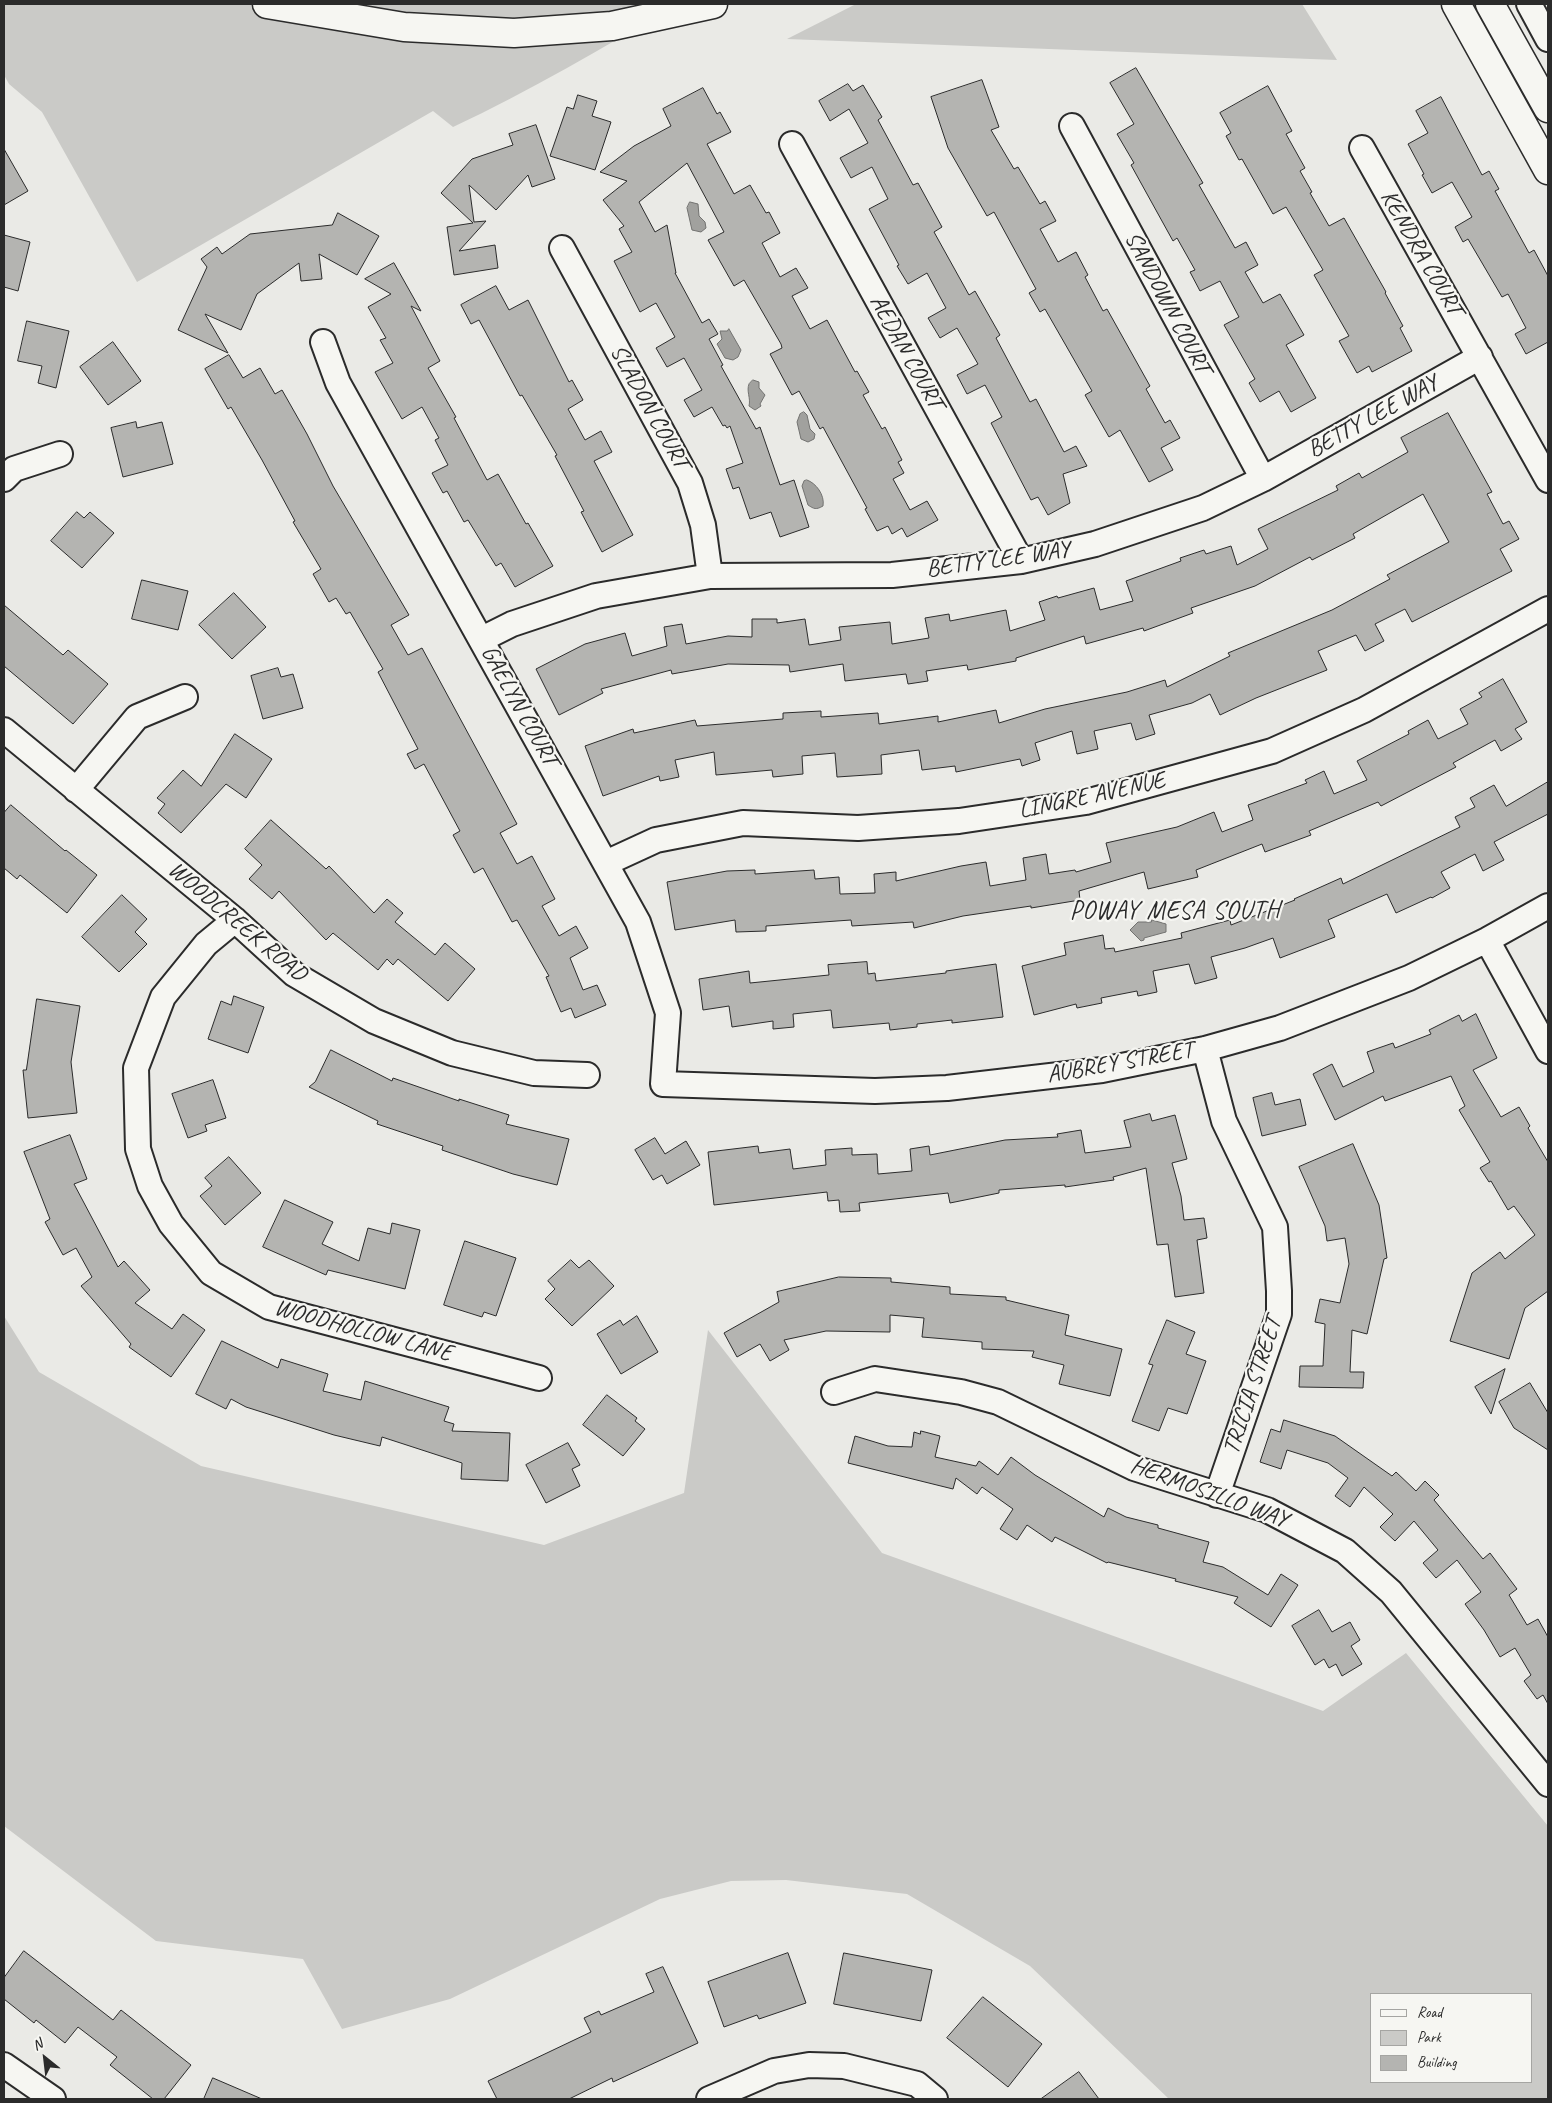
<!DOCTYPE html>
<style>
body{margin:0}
#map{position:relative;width:1552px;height:2103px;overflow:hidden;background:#eaeae6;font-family:Caveat,sans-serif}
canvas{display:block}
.frame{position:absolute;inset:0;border:5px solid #2b2b2b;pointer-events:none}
.legend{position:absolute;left:1370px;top:1993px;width:162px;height:90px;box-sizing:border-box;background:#f6f6f2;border:1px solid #a5a5a2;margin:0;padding:6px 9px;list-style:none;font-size:15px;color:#2b2b2b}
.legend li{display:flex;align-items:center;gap:10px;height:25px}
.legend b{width:25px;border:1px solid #a5a5a2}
.north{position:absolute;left:20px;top:2033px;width:50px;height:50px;-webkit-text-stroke:4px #f6f6f2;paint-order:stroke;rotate:331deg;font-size:14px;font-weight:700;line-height:20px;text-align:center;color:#2b2b2b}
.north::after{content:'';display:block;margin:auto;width:18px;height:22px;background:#2b2b2b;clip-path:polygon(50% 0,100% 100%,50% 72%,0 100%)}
</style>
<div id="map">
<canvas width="1552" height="2103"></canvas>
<div class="frame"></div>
<ul class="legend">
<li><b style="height:6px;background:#f6f6f2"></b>Road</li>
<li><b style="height:14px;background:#cacac7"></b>Park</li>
<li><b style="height:14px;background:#b4b4b1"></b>Building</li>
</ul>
<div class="north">N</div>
</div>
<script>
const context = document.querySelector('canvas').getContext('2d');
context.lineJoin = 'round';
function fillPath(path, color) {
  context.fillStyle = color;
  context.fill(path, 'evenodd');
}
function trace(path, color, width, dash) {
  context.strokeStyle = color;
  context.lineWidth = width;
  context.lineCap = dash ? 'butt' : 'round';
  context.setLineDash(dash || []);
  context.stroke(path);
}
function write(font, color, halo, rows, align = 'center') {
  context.font = font + ' Caveat,sans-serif';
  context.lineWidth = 4.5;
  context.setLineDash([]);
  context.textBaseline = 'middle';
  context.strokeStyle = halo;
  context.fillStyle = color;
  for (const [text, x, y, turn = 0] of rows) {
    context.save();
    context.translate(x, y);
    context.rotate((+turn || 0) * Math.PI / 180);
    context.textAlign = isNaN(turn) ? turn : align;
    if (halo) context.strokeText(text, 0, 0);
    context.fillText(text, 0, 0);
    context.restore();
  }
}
fillPath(new Path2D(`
 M4,4H677C603,48 530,91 453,127L433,111L137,282L42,112L9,84L4,75Z
 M856,4H1302L1337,60L787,39Z
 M4,1316L39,1372L201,1466L544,1545L684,1493L708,1330L882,1553L1323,1711L1406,1653L1548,1826V2099H1169L1030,1966L907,1894L786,1880L731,1881L660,1899L450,1999L342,2029L303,1959L156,1941L4,1826ZM1531,1994V2082H1371V1994Z`), '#cacac7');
const water = new Path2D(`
 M690,202L698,204L699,216L705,222L706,228L701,232L692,230L687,208Z
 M729,329L741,350L738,357L733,360L725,358L717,344L722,339L720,331H727Z
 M753,380L759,382V388L765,395L760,404L761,406L755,410L749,406C751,398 746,391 749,384Z
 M804,412L807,415L810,429L815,434L814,439L808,442L801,439L797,422L800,414Z
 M807,480C816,483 825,495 823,506C816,510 814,509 808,505L802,486L804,481Z
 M1152,920L1166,924V932L1144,938V940L1141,941L1130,930L1138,922H1151Z`);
fillPath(water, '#a1a19e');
trace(water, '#727270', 1);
const building = new Path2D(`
 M1136,68L1203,183L1199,185L1235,248L1246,242L1258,265L1245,272L1263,303L1280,294L1304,335L1286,345L1316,398L1291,412L1279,391L1260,402L1249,383L1255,379L1224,325L1239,317L1220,281L1200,291L1190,272L1195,270L1177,238L1173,241L1131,165L1134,163L1117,134L1134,124L1110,83Z
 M982,80L999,127L991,130L1014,169L1018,167L1040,204L1045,201L1056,221L1040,229L1058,262L1076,252L1088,275L1085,277L1103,311L1107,309L1150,386L1146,389L1165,423L1170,420L1180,438L1161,448L1173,470L1149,482L1120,430L1109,437L1085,395L1092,391L1045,309L1040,312L1029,293L1036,289L994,212L987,216L948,148L931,97Z
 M848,84L853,91L863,85L882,117L878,120L913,185L918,183L942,227L934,232L969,295L975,291L1000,335L996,338L1030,402L1036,399L1064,452L1076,446L1087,466L1063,474L1070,503L1048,515L1038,497L1031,500L991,423L1002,417L985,385L967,394L957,375L978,364L957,328L940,338L928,318L946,308L927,273L908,284L897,266L899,265L869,209L888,199L872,167L851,178L840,158L868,143L849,109L830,121L819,101Z
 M1268,86L1292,131L1286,134L1305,168L1300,171L1312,192L1310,193L1329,226L1344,218L1386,292L1385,293L1403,326L1400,328L1412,351L1372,372L1369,366L1357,373L1339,341L1349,336L1314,275L1323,270L1286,207L1273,214L1242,159L1239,160L1226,136L1231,133L1220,113Z
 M703,88L717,114L720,112L731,132L707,144L734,194L750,185L766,213L769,212L780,233L762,243L780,277L796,268L808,288L792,296L810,329L827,320L855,372L857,371L869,392L863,395L882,429L885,427L902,460L898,462L904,473L893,479L910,510L927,501L938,520L907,537L902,528L892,534L888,526L877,531L865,509L867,508L823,427L820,429L799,391L792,395L770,354L782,348L781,344L744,280L734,286L708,240L724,232L687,163L639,202L655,232L667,225L676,273H675L702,323L709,319L718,334L709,339L723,365L721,366L756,429L760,427L780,485L794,480L809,527L780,537L771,512L750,519L739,487L733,489L726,469L743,463L730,426L727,428L725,425L723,426L712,407L694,417L684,400L702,390L684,358L667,367L656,348L675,337L656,303L640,312L614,261L632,252L619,229L624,226L603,200L627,181L600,172L634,146L671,126L663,109Z
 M578,95L597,101L592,116L611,122L595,170L550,156L567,107L573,109Z
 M1441,97L1482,175L1489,171L1499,189L1495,191L1529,253L1534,250L1548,276V342L1526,354L1515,334L1526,328L1508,294L1502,297L1468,239L1463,242L1455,227L1472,217L1452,182L1432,193L1422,175L1424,174L1408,144L1428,133L1416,111Z
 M536,125L555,179L532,187L528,175L496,210L469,185L474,222L486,221L459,251L495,245L498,268L454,275L447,227L473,223L441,193L472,159L513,145L509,134Z
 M4,149L28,191L4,205Z
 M338,213L379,236L357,275L319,254L322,279L301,281L299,263L257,294L241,330L205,314L228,353L178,330L207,267L201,259L217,247L222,254L250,234L332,225Z
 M4,235L30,242L18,291L4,287Z
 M394,263L421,311L411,306L440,361L428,368L456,417L454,418L487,480L498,474L526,524L528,523L553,566L515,587L501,563L496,566L468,520L464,522L447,491L443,493L432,473L448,465L435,440L439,438L422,407L402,419L375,372L393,363L380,340L386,338L368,307L391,294L365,279Z
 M496,286L509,310L528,300L569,382L572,380L583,400L568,409L585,440L601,431L612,452L594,461L633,535L602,552L581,512L584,511L555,456L557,455L522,395L520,396L479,320L471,324L461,305Z
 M27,321L69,331L56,388L38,383L42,366L18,361Z
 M113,342L141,381L108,405L80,367Z
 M229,355L243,378L260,368L275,394L282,390L307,434L333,486L409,615L391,625L408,655L422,648L517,824L500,833L517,864L532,856L555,899L542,906L559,936L576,926L588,948L570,958L583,990L597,985L606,1005L575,1018L571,1008L561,1012L546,977L549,976L517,920L512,922L483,868L474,873L453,835L460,831L424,764L415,769L407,754L418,749L378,672L383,669L350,612L346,614L336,598L329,602L313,574L321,569L293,522L295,521L262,460L231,407L228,409L205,369Z
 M1448,413L1492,492L1487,494L1503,524L1509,521L1519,539L1500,549L1512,571L1412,622L1405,609L1375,624L1384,641L1365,651L1356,635L1318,651L1327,670L1256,698L1220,715L1210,694L1192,703L1149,715L1155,734L1136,740L1131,723L1094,731L1098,749L1077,754L1072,731L1035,743L1040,760L1022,766L1020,759L956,772L955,766L922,770L919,750L881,755L882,774L837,777L835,753L802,756L803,774L773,777L772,770L716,775L714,752L675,760L679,777L660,781L659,776L603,796L585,746L633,729L634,733L695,720L697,726L783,719V713L821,711V717L878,713L879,724L938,716V722L996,710L999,723L1045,709L1127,692L1165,680L1167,687L1230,656L1228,653L1332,610L1390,579L1387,575L1449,542L1423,494L1353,534L1355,538L1312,560L1310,557L1255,586L1191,608L1193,613L1144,631L1143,628L1086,644L1084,636L1016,658V661L968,670L967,665L926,671L928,681L908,684L906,674L845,681L843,664L790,672L789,665L728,664L672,674L671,670L601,689L603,693L559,715L536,669L585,644L625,633L632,656L667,646L664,627L682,624L686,644L728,636L752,637V619H777V623L805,619L809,645L841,640L839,627L890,622L892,644L929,638L925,618L949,614L950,621L1006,610L1010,631L1045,620L1039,602L1057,596L1058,598L1094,588L1100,610L1133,601L1126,581L1181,561L1180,558L1204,550L1206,554L1231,546L1237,565L1268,549L1258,529L1338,490L1336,486L1359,473L1362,478L1408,452L1401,438Z
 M136,422L137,428L162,422L173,464L123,477L111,428Z
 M77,512L84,518L90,512L114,533L82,568L51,541Z
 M142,580L188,591L178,630L132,619Z
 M234,593L266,627L232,659L199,625Z
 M4,605L63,655L68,650L108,684L73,724L4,666Z
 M278,668L281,677L293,674L303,708L263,719L251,676Z
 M1503,679L1527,722L1515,729L1522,739L1501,751L1495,740L1453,763L1456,767L1381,806L1378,802L1309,831L1311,835L1265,852L1262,844L1196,870L1198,877L1148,889L1144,872L1079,891L1080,900L1031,908V906L963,916L914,928L913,922L852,926L851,920L766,926V931L736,932L735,920L675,930L667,882L727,871L755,870V874L814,870L815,879L839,877L840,894L875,893L874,874L896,872V881L961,866L986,862L990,886L1026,880L1023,858L1046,854L1049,874L1075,870L1076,872L1111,862L1106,843L1177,827L1214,812L1222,832L1253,820L1248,805L1307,783L1305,780L1324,771L1334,794L1367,780L1357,761L1409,734L1408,731L1428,720L1438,739L1468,724L1460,709L1482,697L1479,693Z
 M235,734L272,759L246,798L226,784L181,833L158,813L165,804L157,798L183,770L201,786Z
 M1548,782V814L1494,842L1504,860L1483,871L1475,854L1441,872L1450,888L1432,898L1431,897L1396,913L1387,894L1328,920L1335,937L1280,958L1273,938L1245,948L1211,957L1217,978L1195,984L1189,964L1153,971L1157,992L1138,996L1137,991L1101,998L1102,1003L1077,1008L1076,1004L1034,1015L1022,966L1066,955L1064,943L1103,935L1105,949L1114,948L1115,952L1182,938L1181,933L1230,920L1231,925L1295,900L1294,899L1341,878L1343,884L1460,827L1455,817L1475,807L1470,798L1494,785L1506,806Z
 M11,805L65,851L66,850L97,875L67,913L20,875L17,879L4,868V813Z
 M271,820L326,869L329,866L374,913L387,899L403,913L395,922L435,955L445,943L475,969L448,1001L398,959L393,965L387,959L378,970L333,933L326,940L279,891L272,899L249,879L262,865L245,849Z
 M122,895L147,919L135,932L147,944L119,972L82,937Z
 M867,962L868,974L875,973L876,981L946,973V971L996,964L1003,1017L952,1023V1020L917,1024V1027L890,1030L889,1023L833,1028L831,1010L793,1014L794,1027L773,1029V1021L732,1027L729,1006L703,1010L699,979L749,971L750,983L829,975L828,965Z
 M234,996L264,1007L248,1053L208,1039L221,1001L231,1005Z
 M37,999L80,1006L71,1062L77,1113L28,1118L23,1070H26Z
 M1476,1014L1497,1058L1473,1070L1501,1117L1519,1107L1530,1126L1528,1128L1548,1162V1291L1525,1308L1509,1359L1450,1341L1472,1273L1500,1252L1505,1259L1535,1235L1514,1206L1508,1210L1491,1181L1489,1182L1480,1168L1490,1162L1459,1110L1465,1106L1451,1076L1385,1101L1383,1096L1335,1120L1313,1074L1332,1064L1343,1087L1374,1072L1367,1052L1393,1043L1395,1048L1431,1034L1429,1030L1459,1015L1462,1021Z
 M331,1050L392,1081L393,1078L459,1101V1099L509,1115L506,1124L569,1139L557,1185L513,1174L442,1150L443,1146L377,1124L378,1121L309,1087L315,1082Z
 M213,1080L226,1118L205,1125L207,1131L188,1138L172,1094Z
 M1272,1093L1275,1105L1300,1099L1306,1125L1262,1136L1253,1098Z
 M1150,1114L1152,1121L1175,1115L1187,1159L1172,1163L1181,1196L1184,1220L1204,1218L1207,1238L1197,1240L1204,1293L1175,1297L1168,1244L1157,1245L1146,1168L1113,1177L1114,1180L1065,1187V1185L999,1190V1193L950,1203L948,1193L859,1203L860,1211L840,1212L839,1200L828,1201L827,1192L714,1205L708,1152L758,1146L759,1153L790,1149L793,1169L826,1165L825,1150L852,1148V1155L877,1154L878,1174L912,1171L910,1149L929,1146L930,1155L1005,1140L1058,1137L1057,1134L1081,1130L1085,1153L1131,1147L1124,1121Z
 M70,1135L87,1179L74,1184L118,1267L124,1261L150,1290L135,1303L172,1329L183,1314L205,1330L171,1377L129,1347L131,1344L81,1286L92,1277L76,1248L63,1255L45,1222L50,1219L24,1152Z
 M655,1138L665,1154L686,1141L700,1165L667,1184L662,1175L653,1180L635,1150Z
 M1353,1144L1379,1205L1387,1258L1384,1259L1367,1334L1352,1330L1350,1372H1364L1363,1388L1299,1387L1300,1366H1323L1325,1324L1315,1322L1320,1299L1340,1303L1349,1264L1345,1238L1327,1241L1325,1226L1299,1167Z
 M229,1157L261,1193L225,1225L200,1196L212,1186L205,1178Z
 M285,1200L333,1222L322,1244L359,1261L368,1228L390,1234L392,1223L420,1230L405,1289L328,1270L326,1275L263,1247Z
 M465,1241L516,1258L496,1316L484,1312L482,1317L444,1305Z
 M571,1260L579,1268L589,1260L614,1286L572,1326L545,1299L555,1289L548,1281Z
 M839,1277L891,1278V1282L950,1287V1294L1006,1297V1300L1069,1315L1065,1335L1122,1349L1110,1396L1059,1384L1064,1365L1032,1357L1034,1351L982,1349V1342L922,1337L924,1318L890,1315V1332L826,1331L784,1340L789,1350L770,1361L760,1344L737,1357L724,1333L779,1302L777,1292Z
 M637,1316L658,1352L621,1374L597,1334L620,1320L623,1325Z
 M1167,1320L1195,1332L1186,1354L1206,1361L1187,1414L1168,1408L1159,1431L1132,1421L1153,1365L1149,1364Z
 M222,1341L278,1368L281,1359L328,1374L323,1391L361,1400L365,1381L449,1407L444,1421L454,1424L452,1431L510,1433L508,1481L461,1479L462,1463L382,1437L380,1446L334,1435L246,1407L231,1399L226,1409L196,1394Z
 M1505,1369L1491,1414L1475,1387Z
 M1530,1383L1548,1413V1450L1514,1428L1499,1402Z
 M607,1395L637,1418L635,1421L645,1429L623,1456L583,1425Z
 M1284,1420L1335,1436L1392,1476L1396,1472L1416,1491L1425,1481L1439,1495L1434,1500L1483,1559L1490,1553L1517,1589L1509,1595L1527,1625L1538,1619L1548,1637V1704L1543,1695L1537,1699L1524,1681L1531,1675L1515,1648L1500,1657L1484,1630L1465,1604L1481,1592L1457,1560L1436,1578L1423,1563L1438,1550L1414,1521L1395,1541L1380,1527L1393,1514L1364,1487L1350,1507L1335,1496L1348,1478L1328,1463L1287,1450L1281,1469L1260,1462L1271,1429L1280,1432Z
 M921,1431L940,1436L935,1457L976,1466L979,1461L998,1475L1011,1457L1035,1475L1104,1517L1108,1508L1126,1517L1158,1525V1528L1209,1542L1203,1562L1223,1567L1268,1595L1281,1574L1298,1585L1271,1627L1234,1603L1238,1597L1175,1581L1176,1579L1108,1562L1107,1563L1055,1537L1052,1542L1027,1525L1017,1540L1000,1529L1013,1509L982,1487L977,1494L956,1478L953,1489L848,1463L855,1436L888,1446L912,1447L914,1432L920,1434Z
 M568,1443L580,1465L572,1469L580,1486L546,1503L526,1465Z
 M1319,1610L1332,1632L1350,1622L1360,1640L1351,1646L1362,1664L1342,1676L1336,1664L1329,1668L1324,1659L1315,1665L1292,1626Z
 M24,1951L113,2020L121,2010L191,2065L164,2099H153L110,2065L117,2057L78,2027L65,2043L36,2020L34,2023L4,1999V1978Z
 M788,1953L806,2003L759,2019L757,2015L724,2027L708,1982Z
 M844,1953L932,1970L921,2021L834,2004Z
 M663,1967L698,2043L613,2082L612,2078L569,2099H497L488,2081L591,2032L584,2018L599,2011L601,2015L654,1992L646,1974Z
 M983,1997L1042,2044L1008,2087L947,2038Z
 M1079,2072L1099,2099H1041Z
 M213,2078L262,2099H204Z`);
fillPath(building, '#b4b4b1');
trace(building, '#2b2b2b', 1);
const street = new Path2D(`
 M1529,4L1548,39
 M1072,126L1263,479
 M792,144L1021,561
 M1362,148L1548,480
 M562,248L690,483L703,525L710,576
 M323,342L338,383L638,922L668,1013L663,1084L875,1091L947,1088L1102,1070L1205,1049L1280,1028L1409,978L1487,940L1548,906
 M4,479L14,469L60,454
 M482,639L512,624L596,596L710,576L892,575L1021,561L1095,544L1203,508L1263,479L1480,357
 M4,730L235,920L294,974L374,1021L452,1053L534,1073L587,1075
 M76,790L137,717L185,697
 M606,863L656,840L743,823L858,828L959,821L1086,802L1272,751L1364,710L1548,609
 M235,920L206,944L163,997L136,1068L138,1149L150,1186L171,1224L211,1273L269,1307L539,1378
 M1487,940L1548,1051
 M1205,1049L1224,1121L1275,1227L1279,1291V1314L1217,1495
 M834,1392L875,1379L961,1392L998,1402L1134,1468L1267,1510L1345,1551L1391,1592L1548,1784
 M4,2065L53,2099
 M709,2099L774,2071L809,2065L844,2066L917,2084L935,2099`);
const primary = new Path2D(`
 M267,4L404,27L514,33L612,26L713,4
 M1456,4L1548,170
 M1490,4L1548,108`);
trace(street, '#2b2b2b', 28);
trace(primary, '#2b2b2b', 31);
trace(street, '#f6f6f2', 24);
trace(primary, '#f6f6f2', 28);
write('24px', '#2b2b2b', '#f6f6f2', [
 ["KENDRA COURT",1421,253,60],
 ["SANDOWN COURT",1167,303,62],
 ["AEDAN COURT",906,352,61],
 ["SLADON COURT",649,407,61],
 ["BETTY LEE WAY",1373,417,-29],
 ["BETTY LEE WAY",998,560,-8],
 ["GAELYN COURT",519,706,61],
 ["LINGRE AVENUE",1092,796,-12],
 ["WOODCREEK ROAD",237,922,40],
 ["AUBREY STREET",1120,1063,-10],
 ["WOODHOLLOW LANE",363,1331,15],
 ["TRICIA STREET",1253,1386,-72],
 ["HERMOSILLO WAY",1209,1493,20]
]);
context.letterSpacing = '1px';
write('25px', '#2b2b2b', '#f6f6f2', [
 ["POWAY MESA SOUTH",1175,911]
]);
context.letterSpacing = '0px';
</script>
